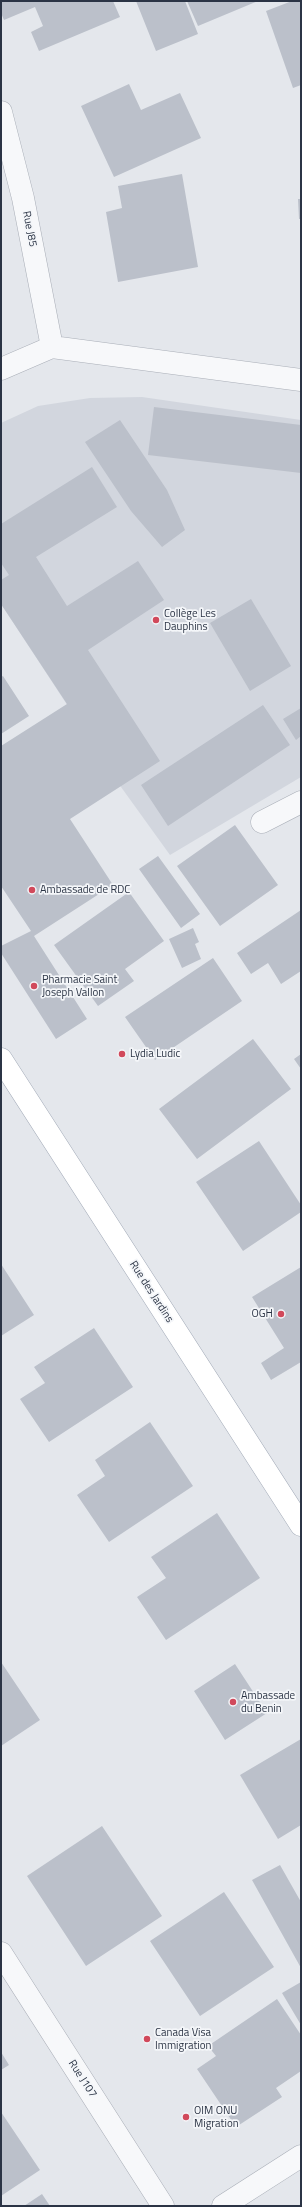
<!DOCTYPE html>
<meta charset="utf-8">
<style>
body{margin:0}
#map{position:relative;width:302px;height:2207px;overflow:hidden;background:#e4e7ec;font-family:"Titillium Web",sans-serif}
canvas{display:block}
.frame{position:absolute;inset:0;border:2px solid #2b3445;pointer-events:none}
</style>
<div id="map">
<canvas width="302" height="2207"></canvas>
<div class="frame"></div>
</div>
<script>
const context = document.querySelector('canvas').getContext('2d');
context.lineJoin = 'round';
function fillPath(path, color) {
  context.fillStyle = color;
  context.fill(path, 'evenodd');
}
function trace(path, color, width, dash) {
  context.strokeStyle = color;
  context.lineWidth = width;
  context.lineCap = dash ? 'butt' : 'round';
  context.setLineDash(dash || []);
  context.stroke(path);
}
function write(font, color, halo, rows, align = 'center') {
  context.font = font + ' "Titillium Web",sans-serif';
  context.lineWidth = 3.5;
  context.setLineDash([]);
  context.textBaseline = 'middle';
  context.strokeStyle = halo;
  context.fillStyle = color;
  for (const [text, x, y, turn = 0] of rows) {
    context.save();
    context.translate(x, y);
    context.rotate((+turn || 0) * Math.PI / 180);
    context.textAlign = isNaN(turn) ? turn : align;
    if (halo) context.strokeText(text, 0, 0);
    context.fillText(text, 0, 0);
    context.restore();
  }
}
fillPath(new Path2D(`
 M142,397L301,420V777L170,855L121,787L1,604V423L38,406L90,398Z`), '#d2d6de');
fillPath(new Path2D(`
 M1,1H113L120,17L39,51L31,32L43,26L35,7L4,20L1,13Z
 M136,1H185L198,34L156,51Z
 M187,1H258L198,26Z
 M292,1H301V85L293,88L266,11Z
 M129,84L141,110L180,93L201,138L114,177L81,106Z
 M182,174L198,267L118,282L106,212L122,208L118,186Z
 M298,199H301V219H299Z
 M154,407L301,425V473L148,455Z
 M120,420L167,490L185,530L162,547L131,511L85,442Z
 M92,467L117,507L36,557L67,606L138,561L164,600L88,650L160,761L70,819L113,885L34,936L87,1019L56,1039L1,953V946L31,931L1,886V746L67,704L1,604V580L9,575L1,563V524Z
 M251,599L291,666L250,691L210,623Z
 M3,676L29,716L1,734V677Z
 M263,705L290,745L168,826L141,785Z
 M301,708V736L296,740L283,719Z
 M235,825L278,885L220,926L177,866Z
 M158,856L200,914L181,928L139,869Z
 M129,892L164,941L125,969L134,981L98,1006L54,945Z
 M301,910V971L281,984L268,963L251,974L237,953Z
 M193,928L199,942L195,944L201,959L182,968L169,939Z
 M213,958L242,1001L155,1060L125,1017Z
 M253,1039L291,1089L197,1159L159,1109Z
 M301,1054V1069L294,1059Z
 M259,1141L301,1205V1212L243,1251L196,1182Z
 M1,1264L34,1315L1,1336Z
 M301,1267V1362L271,1380L261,1363L284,1348L252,1297Z
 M94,1328L133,1387L49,1442L20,1399L45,1383L34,1367Z
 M150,1422L193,1486L109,1542L77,1495L105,1476L95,1460Z
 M217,1513L260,1578L166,1640L137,1597L166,1578L151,1557Z
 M1,1662L40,1720L1,1746Z
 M235,1664L267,1713L225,1740L194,1691Z
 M301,1739V1825L278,1839L240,1775Z
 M102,1826L162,1916L86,1966L27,1876Z
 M280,1865L301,1902V1968L252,1880Z
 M224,1892L274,1967L200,2016L150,1941Z
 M301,1982V2025L282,1993Z
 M277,1999L301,2035V2071L276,2088L282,2097L236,2127L197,2069L216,2056L208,2046Z
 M1,2052L9,2065L1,2070Z
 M1,2112L40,2170L1,2196Z
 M42,2194L50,2206H24Z`), '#bbc0ca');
const minor = new Path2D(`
 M1,112L23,198L52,347
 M1,369L52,347L301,380
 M262,822L301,802
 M1,1953L163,2206
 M223,2206L301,2156`);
const major = new Path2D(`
 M1,1059L301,1525`);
trace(minor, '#a9aeb7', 23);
trace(major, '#a3abb8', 23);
trace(minor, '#f7f8fa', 22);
trace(major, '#fff', 22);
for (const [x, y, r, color] of [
 [156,620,4,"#d1495b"],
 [32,890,4,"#d1495b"],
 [34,986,4,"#d1495b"],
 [122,1054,4,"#d1495b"],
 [281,1314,4,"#d1495b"],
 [233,1702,4,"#d1495b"],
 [147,2039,4,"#d1495b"],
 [186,2117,4,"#d1495b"]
]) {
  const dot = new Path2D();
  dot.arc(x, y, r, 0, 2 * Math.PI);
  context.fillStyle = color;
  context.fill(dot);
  trace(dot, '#f4f6f9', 1.5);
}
write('11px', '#2b3445', '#f4f6f9', [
 ["Rue J85",29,229,79],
 ["Rue des Jardins",151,1292,57],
 ["Rue J107",82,2079,57]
]);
write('11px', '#2b3445', '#f4f6f9', [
 ["Collège Les",164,614],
 ["Dauphins",164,627],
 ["Ambassade de RDC",40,890],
 ["Pharmacie Saint",42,980],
 ["Joseph Vallon",42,993],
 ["Lydia Ludic",130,1054],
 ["OGH",273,1314,"right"],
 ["Ambassade",241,1696],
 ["du Benin",241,1709],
 ["Canada Visa",155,2033],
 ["Immigration",155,2046],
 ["OIM ONU",194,2111],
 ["Migration",194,2124]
], 'left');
</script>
